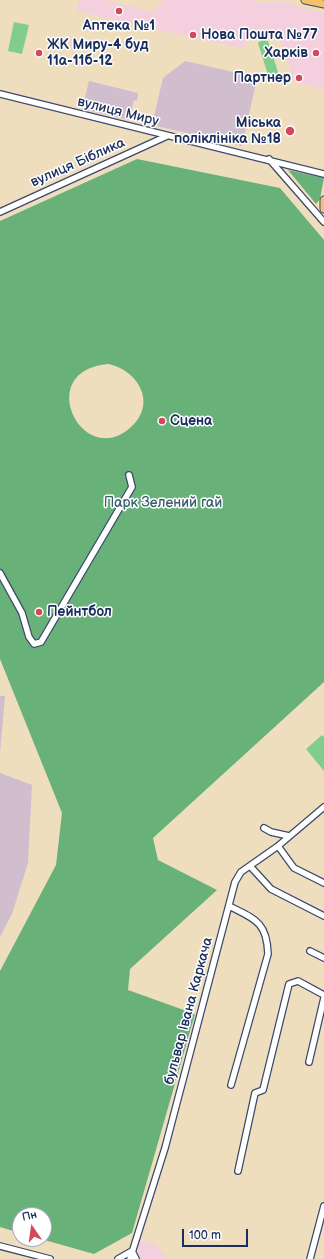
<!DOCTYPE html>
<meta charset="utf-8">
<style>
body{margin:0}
#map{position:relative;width:324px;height:1259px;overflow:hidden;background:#efdebe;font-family:"Balsamiq Sans",sans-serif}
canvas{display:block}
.north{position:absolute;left:12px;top:1207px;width:40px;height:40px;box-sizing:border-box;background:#fff;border:1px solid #a4acbf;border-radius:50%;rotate:347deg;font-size:11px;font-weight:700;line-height:16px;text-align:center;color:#1b2f5e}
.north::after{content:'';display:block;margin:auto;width:14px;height:18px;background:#d1495b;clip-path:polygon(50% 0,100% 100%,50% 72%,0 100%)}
.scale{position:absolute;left:182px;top:1229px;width:66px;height:18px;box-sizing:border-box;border:2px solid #1b2f5e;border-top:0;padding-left:5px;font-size:12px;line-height:14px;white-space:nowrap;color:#1b2f5e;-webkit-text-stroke:3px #fff;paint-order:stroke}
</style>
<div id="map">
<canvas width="324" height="1259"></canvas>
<div class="north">Пн</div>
<div class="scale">100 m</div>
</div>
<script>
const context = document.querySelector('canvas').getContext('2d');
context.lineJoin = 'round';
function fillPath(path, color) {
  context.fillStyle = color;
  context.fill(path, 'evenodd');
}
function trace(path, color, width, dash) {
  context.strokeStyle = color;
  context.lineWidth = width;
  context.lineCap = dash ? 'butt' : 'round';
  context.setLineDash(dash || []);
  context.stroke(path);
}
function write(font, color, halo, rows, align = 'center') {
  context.font = font + ' "Balsamiq Sans",sans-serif';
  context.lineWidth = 3;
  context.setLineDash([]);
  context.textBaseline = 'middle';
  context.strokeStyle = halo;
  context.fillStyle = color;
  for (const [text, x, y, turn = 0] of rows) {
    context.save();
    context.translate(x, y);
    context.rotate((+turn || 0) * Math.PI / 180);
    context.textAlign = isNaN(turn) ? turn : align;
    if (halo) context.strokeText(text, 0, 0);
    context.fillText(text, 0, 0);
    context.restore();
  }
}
fillPath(new Path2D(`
 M79,0H104L153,12L164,0H250L265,3L287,1L296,6L324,13V89L294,82L279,35L271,31L262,29L252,32L244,49L76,11Z
 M138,1239L154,1244L169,1259H138L135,1251Z`), '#f4cfdd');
fillPath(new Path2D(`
 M185,61L251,76L256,83L242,146L152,125L163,78Z
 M89,81L138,93L137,101L134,100L129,120L82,109Z
 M0,696H5L0,753Z
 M0,773L32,785L28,863L12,914L0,937Z`), '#d0bdcd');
fillPath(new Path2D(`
 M14,22L29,25L22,54L8,51Z
 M262,39L268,41L278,72L276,78H270L268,75L258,43Z
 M322,735L324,737V771L306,749Z`), '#81ce8c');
fillPath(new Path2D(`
 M137,159L280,188L324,240V682L153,838L158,860L217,890L130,969L128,990L195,1014L132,1233L94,1254L41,1239H44V1215H20V1233L0,1227V971L56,865L62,813L0,659V221ZM108,364C135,369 156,399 135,423C86,477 30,371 108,364Z
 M288,170L324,178L320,199L316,204Z`), '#68b178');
const minor = new Path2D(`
 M0,94L324,174
 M269,159L324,222
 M0,212L167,136
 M0,573L22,613L29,637L34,644L41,642L132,487L129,475
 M264,828L271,832L289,836
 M278,846L294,868L324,883
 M250,866L271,889L324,916
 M229,906C255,919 267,922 268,954L231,1085
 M310,951L324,958
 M309,1062L324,998
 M238,1171L255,1093L263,1090L289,984L298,981L324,995
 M0,1246L50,1259
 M132,1251L136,1259
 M118,1259L132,1251
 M130,1259L165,1148L235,882L241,872L278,846L324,807
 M310,1259L324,1206`);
const major = new Path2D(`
 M305,0L324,4
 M324,200V209`);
trace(minor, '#3b496c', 8);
trace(major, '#3b496c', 9);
trace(minor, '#fff', 5.5);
trace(major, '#f5c16b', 7);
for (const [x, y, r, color] of [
 [119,11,4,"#d1495b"],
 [193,35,4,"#d1495b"],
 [39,53,4,"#d1495b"],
 [316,53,4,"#d1495b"],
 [299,78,4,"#d1495b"],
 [290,131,5,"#d1495b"],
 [162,421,4,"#d1495b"],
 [39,612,4,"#d1495b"]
]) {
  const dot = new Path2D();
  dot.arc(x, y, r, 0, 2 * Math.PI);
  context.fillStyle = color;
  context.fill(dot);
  trace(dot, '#fff', 1.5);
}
write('bold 14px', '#1b2f5e', '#fff', [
 ["Аптека №1",119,26,"center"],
 ["Нова Пошта №77",201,35],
 ["ЖК Миру-4 буд",47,45],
 ["11а-11б-12",47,61],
 ["Харків",308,53,"right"],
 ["Партнер",291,78,"right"],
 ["Міська",281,123,"right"],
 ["поліклініка №18",281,139,"right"],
 ["Сцена",170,421],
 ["Пейнтбол",47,612]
], 'left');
write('14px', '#1b2f5e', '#fff', [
 ["вулиця Миру",118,112,14],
 ["вулиця Біблика",78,163,-24],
 ["бульвар Івана Каркача",189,1011,-75]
]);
write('14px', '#3a5f6c', '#fff', [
 ["Парк Зелений гай",163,503]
]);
</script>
